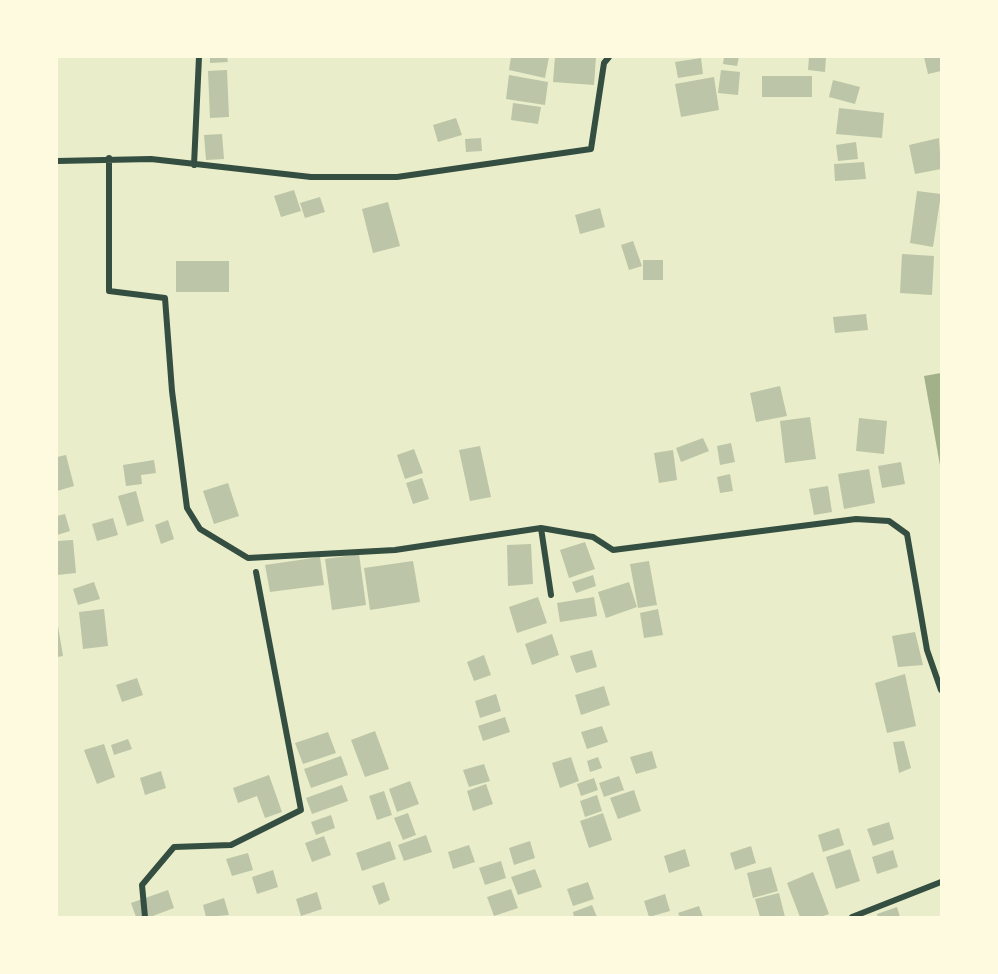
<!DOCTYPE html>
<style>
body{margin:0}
#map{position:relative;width:998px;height:974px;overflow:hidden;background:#e9edc9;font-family:Roboto,sans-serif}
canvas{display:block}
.frame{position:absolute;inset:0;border:58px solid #fefae0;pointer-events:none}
</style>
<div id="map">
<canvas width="998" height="974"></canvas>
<div class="frame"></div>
</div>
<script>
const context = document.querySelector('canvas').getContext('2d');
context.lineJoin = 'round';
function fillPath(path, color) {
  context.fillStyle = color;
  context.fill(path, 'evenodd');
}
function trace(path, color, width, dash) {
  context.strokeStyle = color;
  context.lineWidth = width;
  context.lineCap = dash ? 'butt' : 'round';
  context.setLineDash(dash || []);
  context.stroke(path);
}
fillPath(new Path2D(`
 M941,373V471L924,376Z`), '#a3b18a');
fillPath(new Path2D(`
 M210,57H227L228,62L210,63Z
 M511,57H549L545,78L509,70Z
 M555,57H596L594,85L553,82Z
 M724,57H739L737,66L723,64Z
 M809,57H826L825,72L808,70Z
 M924,57H941V71L928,74Z
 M701,58L703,74L678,78L675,62Z
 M227,70L229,117L210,118L208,71Z
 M721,70L740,72L738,95L718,93Z
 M509,75L548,82L545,105L506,99Z
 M762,76H812V97H762Z
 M714,77L719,110L681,117L675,84Z
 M833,80L860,87L855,104L829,97Z
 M513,103L541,107L538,124L511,120Z
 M839,108L884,113L882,138L836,134Z
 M456,118L462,135L438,142L433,125Z
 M222,134L224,159L206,160L204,135Z
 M481,138L482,151L466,152L465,139Z
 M939,138L941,169L915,174L909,145Z
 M856,142L858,159L838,161L836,145Z
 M864,162L866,179L835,181L834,164Z
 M294,190L301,211L281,217L274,196Z
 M917,191L941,194L933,247L910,243Z
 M320,197L325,212L305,218L300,203Z
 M388,202L400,246L373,253L362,209Z
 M600,208L605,227L580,234L575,215Z
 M633,241L642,266L629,270L621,245Z
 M902,254L934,256L932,295L900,293Z
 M643,260H663V280H643Z
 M176,261H229V292H176Z
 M866,314L868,330L835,333L833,317Z
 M780,386L787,416L756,422L750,393Z
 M810,417L816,459L785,463L780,421Z
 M859,418L887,421L884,454L856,451Z
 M703,438L709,451L681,462L676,448Z
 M731,443L735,462L720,465L717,446Z
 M480,446L491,497L470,501L459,450Z
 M414,449L423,473L405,479L397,455Z
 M673,450L677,480L659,483L654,453Z
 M66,455L74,486L57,491V457Z
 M154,460L156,473L141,475L142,484L126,486L123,465Z
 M901,462L905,484L882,488L878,466Z
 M869,469L875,503L844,509L838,474Z
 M730,474L733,491L720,493L717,477Z
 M422,478L429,499L413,504L406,483Z
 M228,483L239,516L214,524L203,491Z
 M828,486L832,512L814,515L809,489Z
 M136,491L144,521L127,526L118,496Z
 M65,514L70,531L57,535V516Z
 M113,518L118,535L97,541L92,524Z
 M168,520L174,539L161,544L155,525Z
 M73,540L76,573L57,575V541Z
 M585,542L595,569L569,578L560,550Z
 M531,544L533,584L508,586L507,545Z
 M359,554L366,605L332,610L325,559Z
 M320,557L324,585L270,592L265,565Z
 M413,561L420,602L370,610L364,568Z
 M649,561L657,605L638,608L630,564Z
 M593,575L596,586L576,593L572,582Z
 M94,582L100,599L78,605L73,589Z
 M629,582L637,607L606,618L598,592Z
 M538,597L547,623L517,633L509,607Z
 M594,597L597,616L560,622L557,603Z
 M104,609L108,646L83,649L79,612Z
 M658,609L663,635L644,638L640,613Z
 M57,620L63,656L57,657Z
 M915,632L923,665L898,667L892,636Z
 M552,634L559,655L532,665L525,644Z
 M592,650L597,667L576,673L570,656Z
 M484,655L491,675L474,681L467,662Z
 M905,674L916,726L887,733L875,683Z
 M137,678L143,695L122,702L116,685Z
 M604,686L610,705L581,715L575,695Z
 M496,694L501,711L480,718L475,701Z
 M505,717L510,732L483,741L478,726Z
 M602,726L608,742L587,749L581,732Z
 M375,731L389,769L365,777L351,740Z
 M328,732L336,753L303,764L295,743Z
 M128,739L132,749L114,755L111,745Z
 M904,741L911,768L899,773L893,742Z
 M104,744L115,777L97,784L84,750Z
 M652,751L657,768L636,774L630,757Z
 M341,756L348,775L311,788L304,769Z
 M571,757L579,781L560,788L552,763Z
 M598,757L602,768L590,772L587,761Z
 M484,764L490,781L469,787L463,770Z
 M161,771L166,788L145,795L140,778Z
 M269,775L282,812L265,818L257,796L238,803L233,788Z
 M619,776L624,790L604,797L599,783Z
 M594,778L598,790L581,796L577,784Z
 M410,781L419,804L397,812L389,789Z
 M486,784L493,804L473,811L467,791Z
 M342,785L348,801L312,814L306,798Z
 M634,790L641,811L618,819L610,798Z
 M384,791L392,815L377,820L369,796Z
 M597,795L602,811L585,817L580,801Z
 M408,813L416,835L403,840L394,818Z
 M603,813L612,840L589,848L580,821Z
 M331,815L335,828L316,835L311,822Z
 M889,822L894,839L873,846L867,829Z
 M839,828L844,845L823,852L818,835Z
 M426,835L432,852L404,861L398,845Z
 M324,836L331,855L312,862L305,843Z
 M390,841L396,859L362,871L356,853Z
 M530,841L535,858L514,865L509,848Z
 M469,845L475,862L453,869L448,852Z
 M751,846L756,863L735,870L730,853Z
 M685,849L690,866L669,873L664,856Z
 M850,849L860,881L836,889L826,857Z
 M893,850L898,867L877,874L872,857Z
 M248,853L253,870L232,876L226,859Z
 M501,861L506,878L485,885L479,868Z
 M771,867L778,891L753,898L747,873Z
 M535,869L542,887L518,895L511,877Z
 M273,870L278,887L257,894L252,877Z
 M813,872L829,914L820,917H800L787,883Z
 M384,882L390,900L379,905L372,886Z
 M588,882L594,899L573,906L567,889Z
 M511,889L518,908L494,916L487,897Z
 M168,890L174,908L150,917H136L131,903Z
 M317,892L322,909L301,916L296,899Z
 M779,893L785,917H760L755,899Z
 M665,894L670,911L649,917L644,901Z
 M224,898L229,915L206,917L203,905Z
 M592,905L597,917H574L573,912Z
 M699,906L703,917H680L678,913Z
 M897,907L900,917H878L877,914Z`), '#bcc5a7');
trace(new Path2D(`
 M109,158V291L165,298L172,391L187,508L200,529L248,558L395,550L541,528L593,537L613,550L856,519L889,521L907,534L927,650L941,690
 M57,161L151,159L311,177H397L591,149L604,63L609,57
 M194,165L199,57
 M541,528L551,595
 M145,917L142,885L174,847L231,845L301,810L256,572
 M852,917L941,882`), '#344e41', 6);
</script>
